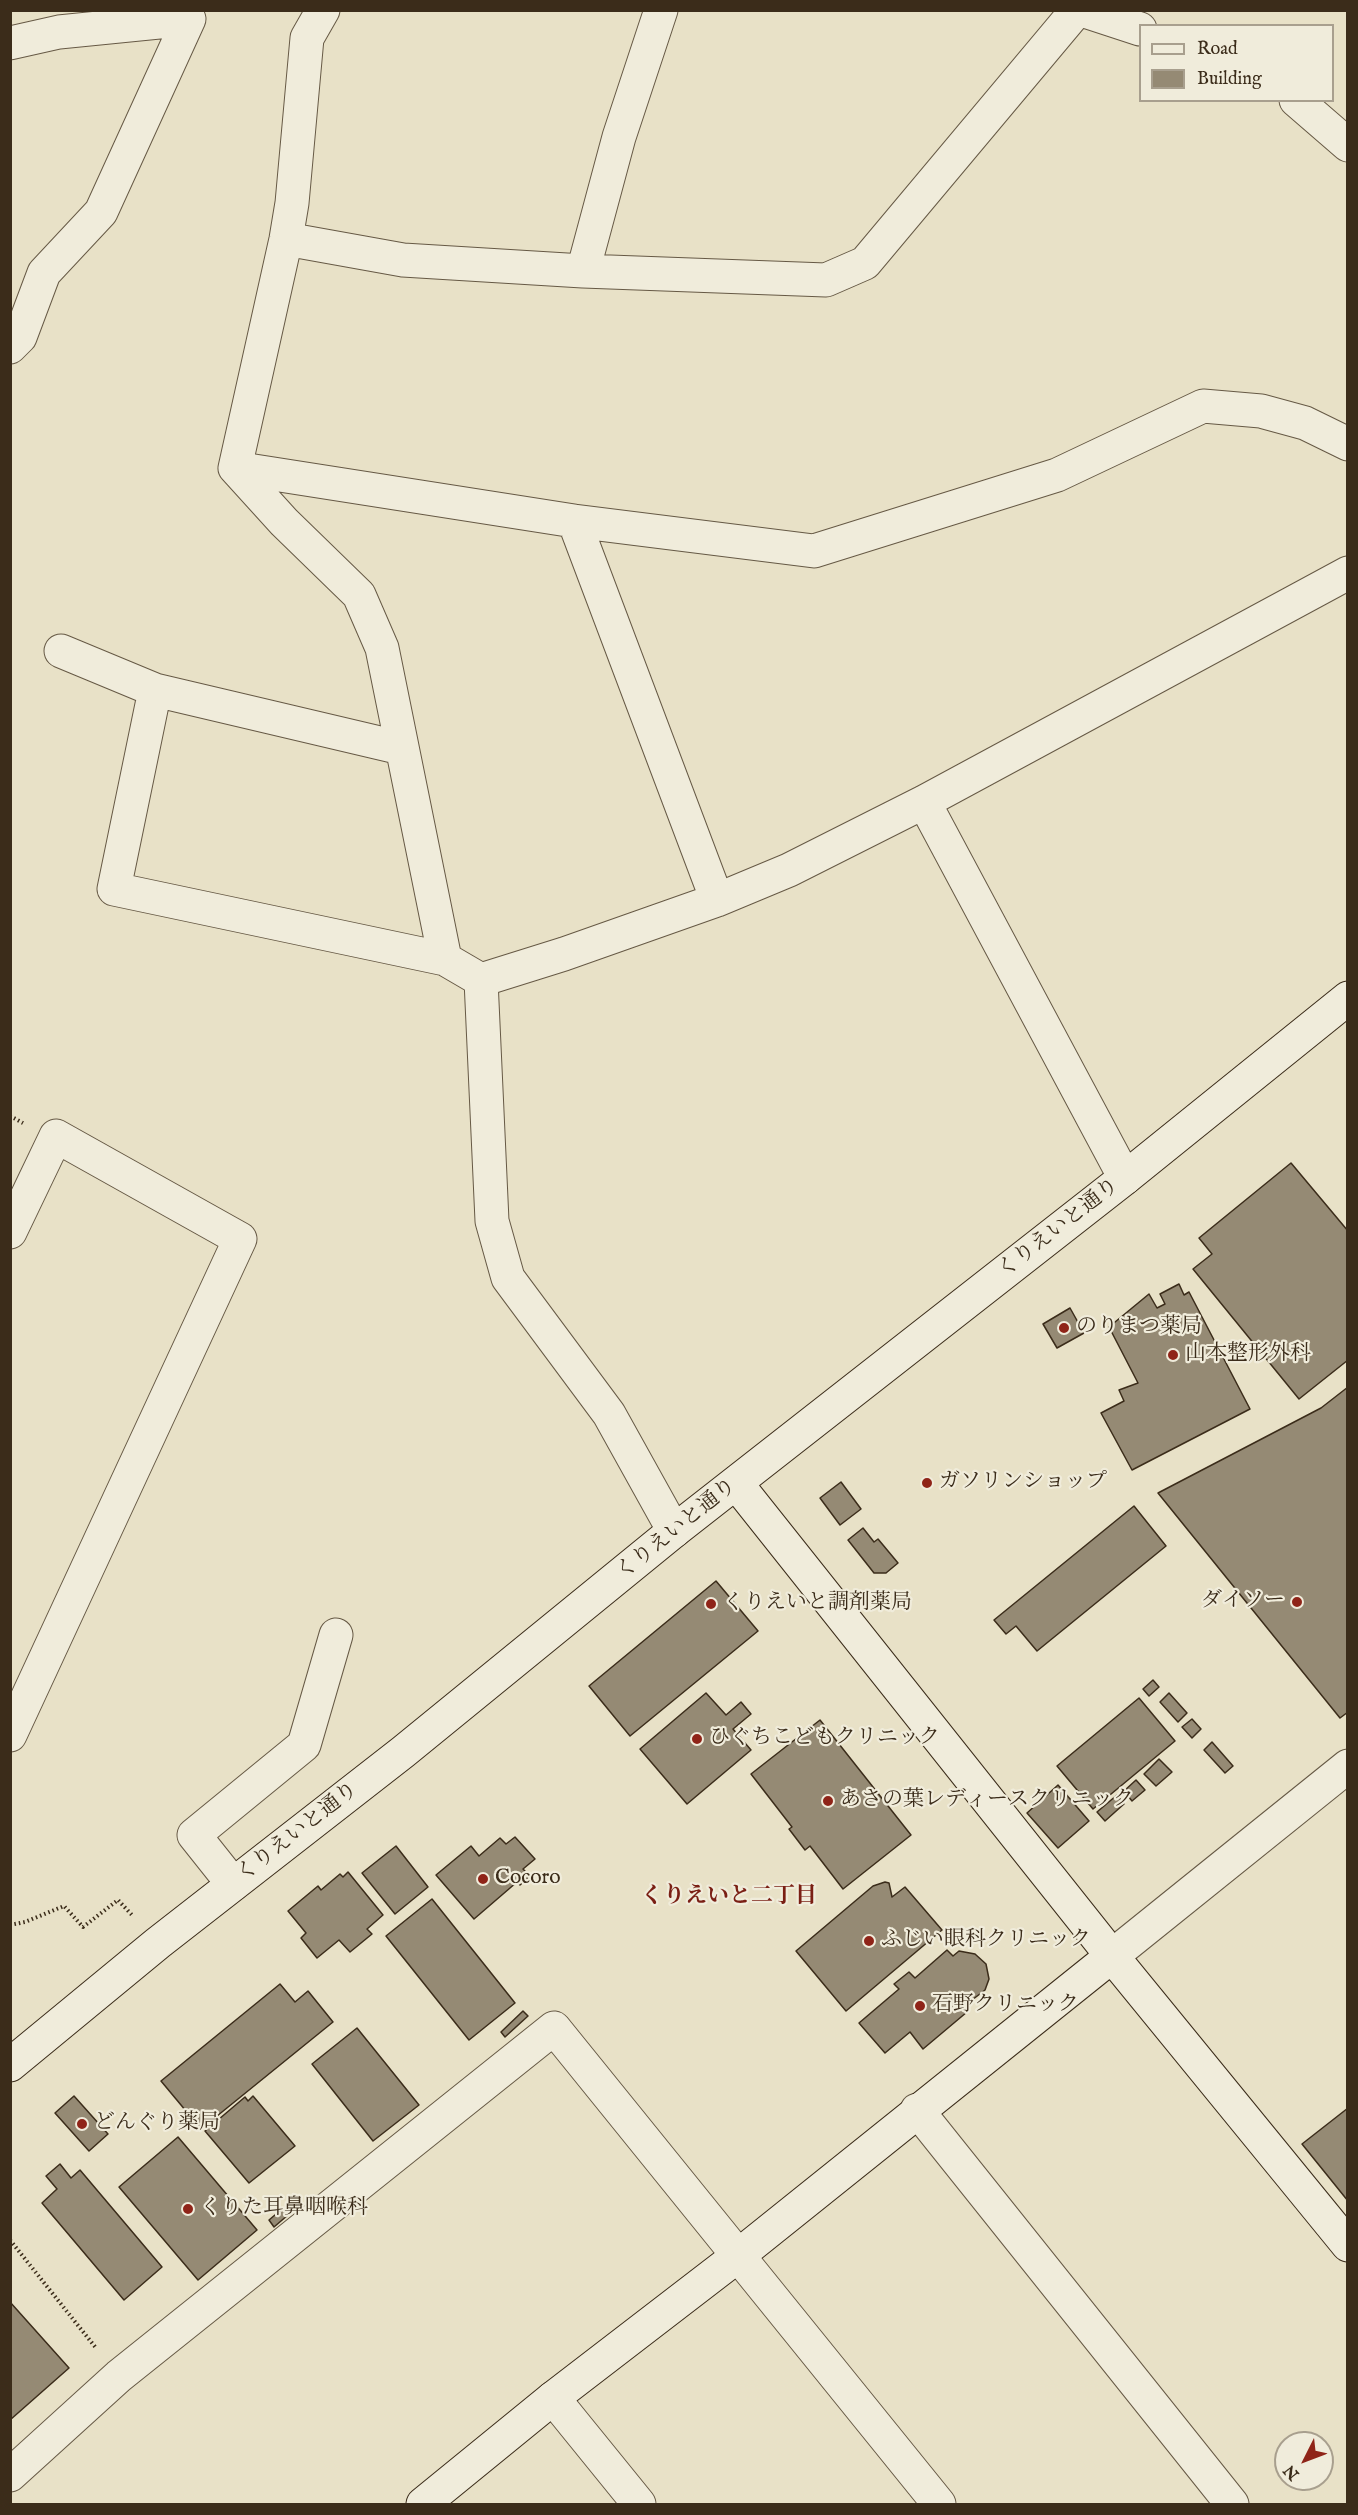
<!DOCTYPE html>
<meta charset="utf-8">
<style>
body{margin:0}
#map{position:relative;width:1358px;height:2515px;overflow:hidden;background:#e8e1c7;font-family:"IM FELL English",serif}
canvas{display:block}
.frame{position:absolute;inset:0;border:12px solid #3b2c1a;pointer-events:none}
.legend{position:absolute;left:1139px;top:24px;width:195px;height:78px;box-sizing:border-box;background:#f0ecdb;border:2px solid #a89f8e;margin:0;padding:8px 10px;list-style:none;font-size:18px;color:#3b2c1a}
.legend li{display:flex;align-items:center;gap:12px;height:30px}
.legend b{width:30px;border:2px solid #a89f8e}
.north{position:absolute;left:1274px;top:2431px;width:60px;height:60px;box-sizing:border-box;background:#f0ecdb;border:2px solid #a89f8e;border-radius:50%;rotate:228deg;font-size:16px;font-weight:700;line-height:24px;text-align:center;color:#3b2c1a}
.north::after{content:'';display:block;margin:auto;width:21px;height:27px;background:#8f2418;clip-path:polygon(50% 0,100% 100%,50% 72%,0 100%)}
</style>
<div id="map">
<canvas width="1358" height="2515"></canvas>
<div class="frame"></div>
<ul class="legend">
<li><b style="height:8px;background:#f0ecdb"></b>Road</li>
<li><b style="height:16px;background:#958a74"></b>Building</li>
</ul>
<div class="north">N</div>
</div>
<script>
const context = document.querySelector('canvas').getContext('2d');
context.lineJoin = 'round';
function fillPath(path, color) {
  context.fillStyle = color;
  context.fill(path, 'evenodd');
}
function trace(path, color, width, dash) {
  context.strokeStyle = color;
  context.lineWidth = width;
  context.lineCap = dash ? 'butt' : 'round';
  context.setLineDash(dash || []);
  context.stroke(path);
}
function write(font, color, halo, rows, align = 'center') {
  context.font = font + ' "IM FELL English","Noto Serif JP",serif';
  context.lineWidth = 4.5;
  context.setLineDash([]);
  context.textBaseline = 'middle';
  context.strokeStyle = halo;
  context.fillStyle = color;
  for (const [text, x, y, turn = 0] of rows) {
    context.save();
    context.translate(x, y);
    context.rotate((+turn || 0) * Math.PI / 180);
    context.textAlign = isNaN(turn) ? turn : align;
    if (halo) context.strokeText(text, 0, 0);
    context.fillText(text, 0, 0);
    context.restore();
  }
}
const building = new Path2D(`
 M1291,1163L1348,1231V1360L1299,1399L1193,1269L1212,1254L1199,1238Z
 M1179,1284L1184,1295L1189,1292L1250,1409L1132,1470L1101,1413L1124,1401L1119,1390L1138,1383L1109,1327L1149,1294L1157,1308L1165,1304L1160,1294Z
 M1070,1308L1084,1333L1057,1348L1043,1324Z
 M1348,1387V1712L1340,1718L1158,1493L1321,1408Z
 M841,1482L861,1509L840,1525L820,1498Z
 M1134,1506L1166,1546L1037,1651L1016,1626L1006,1634L994,1620Z
 M863,1528L874,1542L878,1539L898,1563L886,1573H874L848,1540Z
 M716,1581L758,1631L630,1736L589,1686Z
 M1153,1680L1159,1687L1149,1696L1143,1689Z
 M706,1693L726,1715L741,1702L751,1714L733,1729L751,1750L687,1804L640,1749Z
 M1169,1693L1187,1713L1178,1722L1160,1702Z
 M1139,1698L1175,1741L1093,1809L1057,1766Z
 M1192,1719L1201,1729L1192,1738L1182,1727Z
 M820,1720L911,1835L843,1889L810,1846L805,1850L789,1829L792,1827L751,1774Z
 M1212,1742L1233,1766L1225,1773L1204,1750Z
 M1159,1759L1172,1772L1156,1786L1144,1774Z
 M1136,1780L1145,1790L1132,1801L1124,1791Z
 M1058,1785L1089,1821L1058,1848L1027,1813Z
 M1117,1795L1124,1804L1105,1821L1097,1812Z
 M515,1837L535,1859L523,1869L530,1876L520,1885L517,1882L474,1919L436,1875L471,1846L479,1856L500,1838L506,1844Z
 M396,1846L428,1887L395,1914L362,1873Z
 M348,1872L383,1915L367,1929L372,1934L350,1952L339,1940L317,1958L301,1938L306,1933L288,1911L318,1886L321,1890L340,1874L343,1877Z
 M885,1882L889,1883L892,1897L905,1887L942,1930L846,2011L796,1951L873,1886Z
 M432,1899L515,2003L469,2040L386,1936Z
 M947,1950L953,1956L959,1951L975,1954L986,1964L989,1979L985,1990L972,2000L961,1999L958,2001L967,2012L923,2049L910,2032L885,2053L859,2023L899,1989L894,1984L909,1972L915,1978Z
 M280,1984L295,2002L308,1991L333,2022L201,2129L161,2081Z
 M523,2011L528,2016L505,2037L501,2032Z
 M357,2028L419,2105L373,2141L312,2064Z
 M74,2096L108,2134L89,2151L55,2113Z
 M253,2096L295,2146L249,2183L205,2131L245,2097L248,2101Z
 M1348,2108V2201L1302,2144Z
 M178,2137L257,2230L198,2280L119,2187Z
 M60,2164L71,2178L80,2170L162,2267L124,2300L42,2203L57,2189L46,2176Z
 M282,2209L288,2215L274,2227L269,2220Z
 M10,2302L69,2368L10,2420Z`);
fillPath(building, '#958a74');
trace(building, '#3b2c1a', 1.5);
const street = new Path2D(`
 M323,10L307,38L292,203L286,239L235,468L284,522L359,595L382,648L445,959L481,980L564,954L717,900L789,870L924,802L1348,573
 M1082,10L1140,29
 M10,43L59,32L189,19L101,212L44,273L20,337L10,347
 M1296,100L1348,145
 M286,239L403,260L583,271L826,280L865,263L1077,10
 M583,271L619,137L661,10
 M235,468L574,521L717,900
 M574,521L814,551L1057,475L1203,406L1261,411L1305,423L1348,444
 M61,651L155,690L401,748
 M155,690L114,889L445,959
 M924,802L1125,1178
 M481,980L492,1221L508,1278L609,1414L674,1531
 M10,1232L56,1136L240,1239L10,1735
 M233,1884L194,1835L304,1745L336,1635
 M1112,1956L1348,1766
 M917,2110L1232,2504
 M553,2398L639,2504
 M10,2475L119,2376L554,2028L939,2504`);
const secondary = new Path2D(`
 M736,1483L1112,1956L1348,2245
 M10,2065L158,1943L403,1752L674,1531L1125,1178L1348,998
 M423,2504L553,2398L739,2255L1112,1956`);
trace(street, '#665945', 35);
trace(secondary, '#3b2c1a', 35);
trace(new Path2D(`
 M10,1116L23,1123
 M10,1925L25,1922L64,1906L83,1927L118,1900L132,1915
 M10,2240L96,2348`), '#3b2c1a', 4, [1.5, 3]);
trace(street, '#f0ecdb', 33);
trace(secondary, '#f0ecdb', 33);
for (const [x, y, r, color] of [
 [1064,1328,6,"#8f2418"],
 [1173,1355,6,"#8f2418"],
 [927,1483,6,"#8f2418"],
 [1297,1602,6,"#8f2418"],
 [711,1604,6,"#8f2418"],
 [697,1739,6,"#8f2418"],
 [828,1801,6,"#8f2418"],
 [483,1879,6,"#8f2418"],
 [869,1941,6,"#8f2418"],
 [920,2006,6,"#8f2418"],
 [82,2124,6,"#8f2418"],
 [188,2209,6,"#8f2418"]
]) {
  const dot = new Path2D();
  dot.arc(x, y, r, 0, 2 * Math.PI);
  context.fillStyle = color;
  context.fill(dot);
  trace(dot, '#f0ecdb', 2);
}
write('21px', '#3b2c1a', '#f0ecdb', [
 ["くりえいと通り",1059,1229,-38],
 ["くりえいと通り",677,1530,-39],
 ["くりえいと通り",298,1833,-38]
]);
write('21px', '#3b2c1a', '#f0ecdb', [
 ["のりまつ薬局",1076,1328],
 ["山本整形外科",1185,1355],
 ["ガソリンショップ",939,1483],
 ["ダイソー",1285,1602,"right"],
 ["くりえいと調剤薬局",723,1604],
 ["ひぐちこどもクリニック",709,1739],
 ["あさの葉レディースクリニック",840,1801],
 ["Cocoro",495,1879],
 ["ふじい眼科クリニック",881,1941],
 ["石野クリニック",932,2006],
 ["どんぐり薬局",94,2124],
 ["くりた耳鼻咽喉科",200,2209]
], 'left');
write('bold 22px', '#7a1f14', '#f0ecdb', [
 ["くりえいと二丁目",729,1897]
]);
</script>
